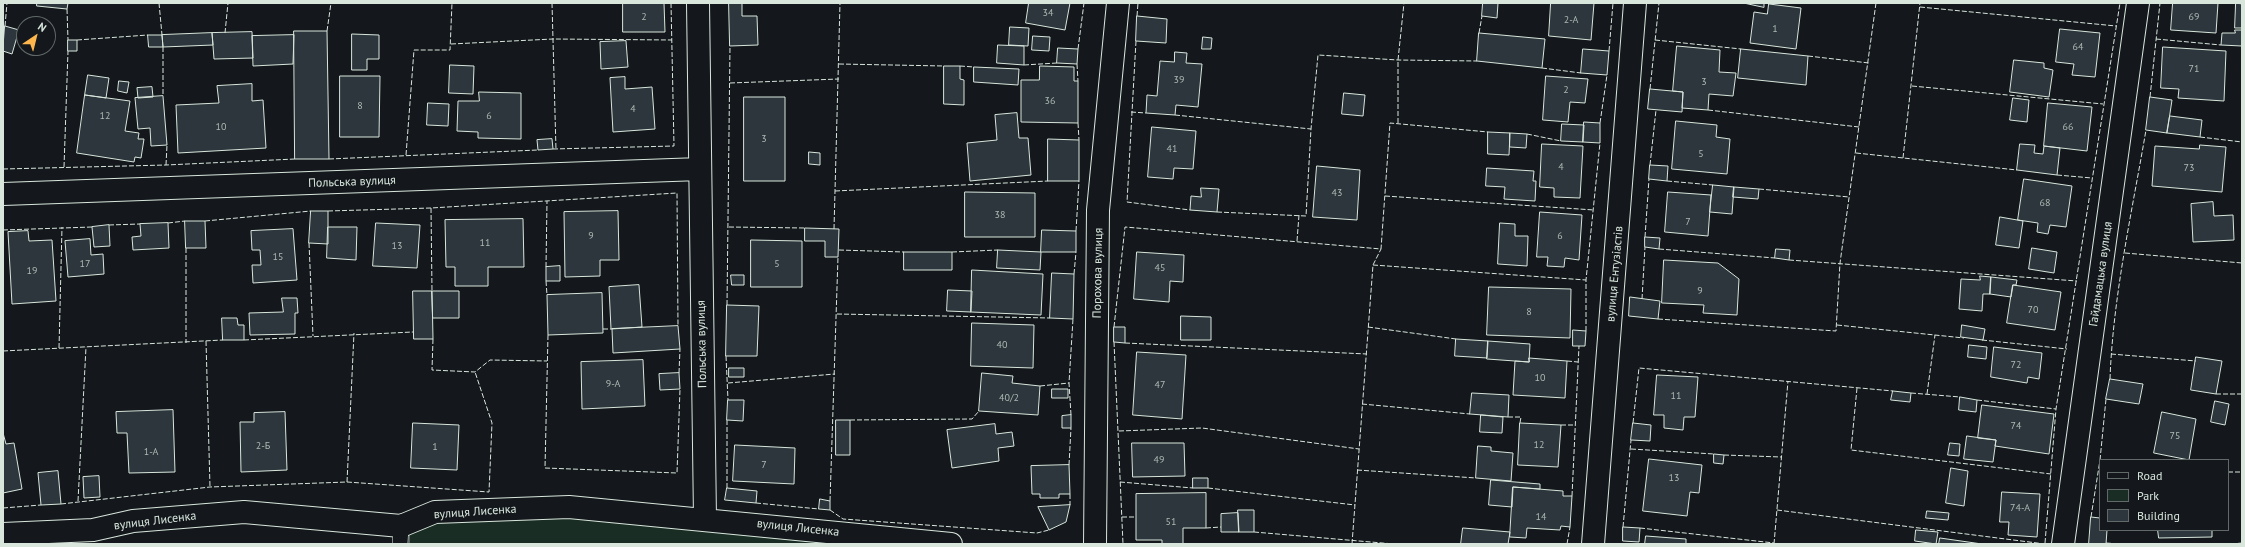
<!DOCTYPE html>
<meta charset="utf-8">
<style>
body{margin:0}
#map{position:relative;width:2245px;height:547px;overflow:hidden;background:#14181c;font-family:"PT Sans",sans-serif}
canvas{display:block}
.frame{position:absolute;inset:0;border:4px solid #d8e6dc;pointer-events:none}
.legend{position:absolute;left:2099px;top:459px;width:130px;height:72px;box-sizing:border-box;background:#14181c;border:1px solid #626a69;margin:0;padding:5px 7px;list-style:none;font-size:12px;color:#d8e6dc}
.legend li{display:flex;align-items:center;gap:8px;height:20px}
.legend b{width:20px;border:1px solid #626a69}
.north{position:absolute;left:16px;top:16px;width:40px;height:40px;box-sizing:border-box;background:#14181c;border:1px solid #626a69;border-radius:50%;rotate:35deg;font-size:11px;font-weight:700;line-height:16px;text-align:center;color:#d8e6dc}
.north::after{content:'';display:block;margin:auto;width:14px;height:18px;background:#ffb74d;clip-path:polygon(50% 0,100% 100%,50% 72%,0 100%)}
</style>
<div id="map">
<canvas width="2245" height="547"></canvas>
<div class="frame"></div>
<ul class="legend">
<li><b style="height:5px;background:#14181c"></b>Road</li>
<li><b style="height:11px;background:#1a2d24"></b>Park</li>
<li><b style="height:11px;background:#2c363c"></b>Building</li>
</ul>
<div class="north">N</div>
</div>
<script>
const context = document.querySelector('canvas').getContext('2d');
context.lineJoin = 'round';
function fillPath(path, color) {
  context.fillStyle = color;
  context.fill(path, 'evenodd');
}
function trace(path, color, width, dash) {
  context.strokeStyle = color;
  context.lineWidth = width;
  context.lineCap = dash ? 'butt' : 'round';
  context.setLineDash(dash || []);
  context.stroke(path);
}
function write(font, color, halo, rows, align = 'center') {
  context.font = font + ' "PT Sans",sans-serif';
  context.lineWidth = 3;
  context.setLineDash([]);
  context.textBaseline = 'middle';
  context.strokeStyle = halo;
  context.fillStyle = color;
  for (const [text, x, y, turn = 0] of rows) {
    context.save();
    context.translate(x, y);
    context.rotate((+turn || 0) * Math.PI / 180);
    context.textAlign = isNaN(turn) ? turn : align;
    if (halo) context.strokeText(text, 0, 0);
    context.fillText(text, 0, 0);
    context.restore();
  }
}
const green = new Path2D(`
 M562,515L867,544H409V532L425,521Z`);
fillPath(green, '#1a2d24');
trace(green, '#939e99', 1);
const building = new Path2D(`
 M37,3H68L67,9L37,6Z
 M623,3H664L665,32H623Z
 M729,3H742V16H757L758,45L730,46Z
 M1029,3H1070L1065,30L1026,23Z
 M1483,3H1498L1497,18L1482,16Z
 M1551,3H1594L1591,40L1549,36Z
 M1744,3H1764V7Z
 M2173,3H2218L2216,33L2171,30Z
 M2236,3L2242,4V28H2235Z
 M1769,4L1801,8L1796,49L1750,43L1754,12L1767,14Z
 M1137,16L1167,19L1166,43L1136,41Z
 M5,26L19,30L12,54L3,51Z
 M1010,27L1029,28L1028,46L1009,45Z
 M2060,29L2100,33L2095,77L2072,75L2074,64L2056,62Z
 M2235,30H2242V46L2221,45L2222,33H2235Z
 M294,31H327L329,159H295Z
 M252,32L253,58L214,59L212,33Z
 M212,33L213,45L163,47L162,35Z
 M1479,33L1545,39L1542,68L1477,61Z
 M352,34L379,35V59H367V70H352Z
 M148,35H162L163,47H149Z
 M294,35L293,64L253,66L252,36Z
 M1033,36L1050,37L1049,51L1032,50Z
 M1203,37L1212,38L1211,49H1202Z
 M68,40H77V51H68Z
 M626,41L628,67L601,69L600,42Z
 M998,45L1024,46V65L997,63Z
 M1677,46L1720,50L1719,72L1736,73L1733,96L1709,94L1708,110L1682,108L1683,92L1673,91Z
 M2163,47L2226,51L2224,101L2178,98L2179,89L2161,88Z
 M1058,48L1078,49L1077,64L1057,63Z
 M1583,49L1609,51L1607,75L1581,73Z
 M1741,49L1808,56L1806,85L1738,78Z
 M1175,52L1187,53L1186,63L1202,64L1198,107L1176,105L1175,115L1146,113L1147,95L1157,96L1160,61L1174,62Z
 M2014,60L2044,63V68L2053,70L2049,97L2010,92Z
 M450,65L474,66L473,94L449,93Z
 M944,66H960V79L964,80V105L944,104Z
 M1040,66L1074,67V81H1078V123L1021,122V80H1039Z
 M974,67L1019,69L1018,85L974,82Z
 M88,75L109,78L106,98L85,95Z
 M340,76H380L379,137H340Z
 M1546,76L1588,79L1585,103L1570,102L1568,122L1543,120Z
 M625,77V89L652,87L655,129L613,132L610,78Z
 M119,81L129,82L127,93L118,91Z
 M252,84V101L263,100L266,148L178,153L176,105L219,103L217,86Z
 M152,87L153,97L138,98L137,88Z
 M1650,89L1683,92L1682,112L1648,109Z
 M479,92L521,93V139L478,138V132L457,131L458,101H479Z
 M1344,93L1365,95L1363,116L1342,114Z
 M85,95L130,101L125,131L139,133L138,139H144L141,158L135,157L134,162L77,153Z
 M163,96L167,145L151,146L150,128L138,129L135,98Z
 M744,97H785V181H744Z
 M2150,97L2172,100L2167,133L2146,130Z
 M2013,98L2029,100L2027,122L2010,120Z
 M428,103L449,104L448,126L427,125Z
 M2048,103L2092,107L2087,151L2044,146Z
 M1017,113L1019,138H1028L1031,175L970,181L967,143L997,140L995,115Z
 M2170,116L2202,120L2200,137L2167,133Z
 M1676,121L1717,125L1716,137L1730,139L1727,174L1672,169Z
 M1584,122L1600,123V143L1583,142Z
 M1562,124L1584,125L1583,142L1561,141Z
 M1152,127L1196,131L1193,169L1174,168L1173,179L1148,177Z
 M1488,132L1510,133L1509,155L1488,154Z
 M1510,133L1527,134L1526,148L1510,147Z
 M552,139L553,149L538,150L537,140Z
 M1048,139L1079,140V181H1048Z
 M1542,144L1583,146L1580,198L1554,197V188L1540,187Z
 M2020,144L2035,145L2034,153L2043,154L2044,146L2060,148L2057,175L2017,170Z
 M2200,145L2226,147L2222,192L2152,186L2155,146L2199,149Z
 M809,152L820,153V165L809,164Z
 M1650,165L1668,166L1667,181L1649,179Z
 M1317,166L1360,170L1357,220L1313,217Z
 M1487,168L1534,171L1533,181H1536L1535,201L1504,199L1505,187L1486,186Z
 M2024,179L2072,186L2066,227L2050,225L2048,234L2037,232L2038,223L2018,220Z
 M1713,185L1734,187L1732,214L1710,212Z
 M1734,187L1759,189L1758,199L1733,197Z
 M1201,188L1219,189L1217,212L1190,210L1191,196L1201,197Z
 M965,192L1035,193V237H965Z
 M1668,192L1711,195L1708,236L1665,232Z
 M2213,202L2214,216L2233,215L2234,240L2193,242L2191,204Z
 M311,211H328V244L309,243Z
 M618,211L619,260H600V276L565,277L564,212Z
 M1540,212L1582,215L1579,260L1565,258L1564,267L1547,266L1548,257H1537Z
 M2000,217L2023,221L2019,248L1996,245Z
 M523,219L524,267H488V286H455V267H446L445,220Z
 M185,221H205L206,248H186Z
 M168,223L169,248L133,250L132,237L141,236L140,224Z
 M376,223L420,225L417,268L373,266Z
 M1500,223L1515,224V236H1528L1527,266L1498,264Z
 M109,225L110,246L94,247L92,227Z
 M328,227H357L356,260L327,258Z
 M805,228L839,229L838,257H825V241H805Z
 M293,229L297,280L253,283L252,265H261L260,250H252L251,231Z
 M1042,230L1076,231V252H1041Z
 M28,231L29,241L52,240L56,301L12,304L8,232Z
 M1645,237L1660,238L1659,249L1645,247Z
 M90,239L91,255L103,254L104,274L68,277L65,241Z
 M751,240L802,241V287H751Z
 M2032,248L2057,252L2054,273L2029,269Z
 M1776,249L1790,250L1789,260L1775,258Z
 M998,250L1041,252L1040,270L997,268Z
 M904,252H952V270H904Z
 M1137,252L1184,255L1183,282L1170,281L1169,302L1134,299Z
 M1664,260L1718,263L1739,279L1737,315L1703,313L1704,305L1662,303Z
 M560,266V281H546V267Z
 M972,270L1043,274L1041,315L971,312Z
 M1052,273L1074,274L1073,319L1050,318Z
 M731,275H744V285H732Z
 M1980,276L1991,277L1990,294H1983L1982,311L1959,309L1961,279L1980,280Z
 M1991,277L2017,280L2016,285H2013L2011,297L1990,294Z
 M639,285L642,327L611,329L609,287Z
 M2013,285L2061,292L2055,330L2007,323Z
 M1489,287L1571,289L1570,338L1487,335Z
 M948,290L972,291L971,312L947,311Z
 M413,291H432L433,339H414Z
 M432,291H459V318H433Z
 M602,293L603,333L548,335L547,295Z
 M1630,297L1660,301L1658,319L1629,316Z
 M282,298H297L298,313H295V334L250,335L249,313L283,312Z
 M727,305L759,306L757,356H726Z
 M1181,316L1211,317V340H1181Z
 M222,318H237L238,325H244V340H223Z
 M972,323L1034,325L1033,368L971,366Z
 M1962,325L1985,329L1983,340L1961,337Z
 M678,326L680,349L613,353L612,329Z
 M1114,327H1125V343L1114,342Z
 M1573,330L1586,331L1585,346H1573Z
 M1456,339L1488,341L1487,358L1455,356Z
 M1488,341L1530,344L1529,362L1487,359Z
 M1969,345L1987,347L1986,359L1968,357Z
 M1994,347L2042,353L2039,379L2028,377L2027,383L1991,377Z
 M1137,352L1186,355L1182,419L1133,415Z
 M2196,357L2222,361L2216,394L2191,390Z
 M1529,358L1567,361L1565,398L1513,395L1515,361L1529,362Z
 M643,360L645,406L582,409L581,362Z
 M729,368H744V377H729Z
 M679,373L680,389L660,390L659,374Z
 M982,373L1013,376L1012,383L1040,386L1038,415L979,411Z
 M1657,375L1698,377L1695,417H1684L1683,430L1664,428V415H1654Z
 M2110,379L2143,384L2139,404L2106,399Z
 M1052,389H1068V398H1052Z
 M1893,391L1911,393L1910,402L1891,400Z
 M1472,393L1509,395L1508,417L1470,414Z
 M1960,397L1977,400L1976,412L1959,410Z
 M728,400H744L743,421L727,420Z
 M2215,401L2229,404L2225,425L2211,422Z
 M1982,405L2054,414L2049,454L1995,446L1996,440L1978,438Z
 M173,410L175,472L129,473L127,433H117L116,412Z
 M285,412L287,470L241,472L240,422H254V413Z
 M2162,412L2196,419L2189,460L2154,453Z
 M1071,415V428H1062V416Z
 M1481,415L1503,417L1502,433L1480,432Z
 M836,420H850V455H836Z
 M413,423L459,425L457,470L411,468Z
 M1520,423L1561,425L1558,467L1518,465Z
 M1633,423L1651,425L1650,441L1631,440Z
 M995,424L996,434L1012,432L1014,446L998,448L999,461L952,468L947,430Z
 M3,433L6,444L14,443L22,489L3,493Z
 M1967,436L1996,440L1993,462L1964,459Z
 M1132,443H1184L1185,476L1133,477Z
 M1950,443L1960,444L1959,456L1948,455Z
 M735,445L795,448L794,484L733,481Z
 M1478,446L1491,447V451L1513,453L1511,481L1476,478Z
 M1714,454L1724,455L1723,464L1714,463Z
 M1649,459L1702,465L1699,493L1690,492L1687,516L1643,511Z
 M1069,465L1070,494H1059V498H1040V494H1032L1031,466Z
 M1951,468L1968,471L1964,506L1946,503Z
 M58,471L61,504L41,505L38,473Z
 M99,476L100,497L84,498L83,477Z
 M1193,478H1208V488H1193Z
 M1491,480L1540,484V489L1513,487L1512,507L1489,505Z
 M1513,487L1563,491V496H1572L1570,527L1561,526L1560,530L1527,528L1526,538L1510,537Z
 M727,488L757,491L756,503L725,500Z
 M2002,492L2040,494L2037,537L2008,535L2009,522H2000Z
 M1206,493V528H1183V544H1162V540H1136V494Z
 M820,499L830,501V510L819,509Z
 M1070,505L1066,522L1049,530L1038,507Z
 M1238,510H1254V532H1239Z
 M1927,511L1949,513L1948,520L1926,518Z
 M1238,513L1239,532H1221V514Z
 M2091,517L2100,518V530H2107L2106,544H2089Z
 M1623,527L1640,528L1639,542L1623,541Z
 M1463,528L1510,532L1508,544H1461Z
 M1916,530L1938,532L1936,544L1915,541Z
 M2158,530H2212V537L2159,538Z
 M1646,536L1686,539V544H1645Z
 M1940,538L1982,544H1939Z`);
fillPath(building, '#2c363c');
trace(building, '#d8e6dc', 1);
const service = new Path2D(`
 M400,544L401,526`);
const minor = new Path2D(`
 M698,3L705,519
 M3,194L700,169
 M3,534L93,530L133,521L244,512L401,526L435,512L569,507L951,544
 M1095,544L1098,210L1118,3
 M1593,544L1635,3
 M2063,544L2138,3`);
trace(service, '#d8e6dc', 16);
trace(minor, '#d8e6dc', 24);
trace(service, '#14181c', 15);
trace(minor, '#14181c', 22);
trace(new Path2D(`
 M159,3L162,35
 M552,3L556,150
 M1920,7L2116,26
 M67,9L68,40
 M1137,16L1138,3
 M5,26L7,3
 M327,31L331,3
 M225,33L228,3
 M1479,33L1482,16
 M2156,39L2221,45
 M77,40L148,35
 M1655,40L1741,49
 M1136,41L1127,202L1190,210
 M451,44L553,39L672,40
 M163,47V96
 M1078,49L1084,3
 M1609,51L1613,3
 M1808,56L1869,63
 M839,64L944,66
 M1077,64L1078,81
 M1024,65L1057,63
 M960,66L974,67
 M1542,68L1581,73
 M730,83L839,79
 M1912,86L2103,104
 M1650,89L1659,3
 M2150,97L2160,3
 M1708,110L1859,127
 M1131,112L1146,113
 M1175,115L1311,129
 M1078,123L1079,140
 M1398,123V60L1404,3
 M1600,123L1607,75
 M1527,134L1561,141
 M2200,137L2242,142
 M553,149L674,146L671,3
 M1856,153L2017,170
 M406,155L414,50H450L452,3
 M1903,158L1920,3
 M329,159L538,150
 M166,165L167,145
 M1650,165L1656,110
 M64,167L68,51
 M3,169L166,165L295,159
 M2057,175L2092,178
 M1667,181L1713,185
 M1759,189L1849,197
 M835,191L1048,181
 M1385,196L1594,210
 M431,208L432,291
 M328,211L431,208L677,193L678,326
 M1217,212L1306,216L1311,129L1318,55L1398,60L1477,61
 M205,221L311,211
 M168,223L185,221
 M109,225L140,224
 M729,227L805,228
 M834,229L840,3
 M3,230L92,227
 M1076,231L1079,181
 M1645,237L1649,179
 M1297,241L1299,215
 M309,243L313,336
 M186,248V343
 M1659,249L1775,258
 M839,250L904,252
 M952,252L998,250
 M2125,253L2242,263
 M1789,260L2077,281
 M1373,265L1586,280
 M546,267L547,201
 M1074,274L1076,252
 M546,281L547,295
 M1642,299L1645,247
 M727,305L730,46
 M837,314L1050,318
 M1658,319L1836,331L1840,263L1876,3
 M1837,325L1964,338
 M1114,327L1125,227L1381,249L1390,123L1488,132
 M1368,327L1456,339
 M603,329H611
 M1586,331V280L1600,143
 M548,335L545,468L677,473L680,389
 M433,339L432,370L475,372L490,360L547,361
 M244,340L413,332
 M1982,340L2067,349
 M206,341L210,487
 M1114,342L1123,544
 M1125,343L1367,354
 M59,348L62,227
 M3,351L223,340
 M2111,354L2196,361
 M726,356L728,400
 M1567,361L1578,362
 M679,373L680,349
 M2110,379C2113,296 2132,212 2146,130
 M728,383L835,374
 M1040,386L1069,383
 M1857,388L1851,450L2051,474
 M1911,393L1960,397
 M1927,394L1935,335
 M2216,394H2242
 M1977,400L2056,409
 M1362,404L1470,414
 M1071,415L1069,383L1073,319
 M1508,417H1521L1520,423
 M850,420L972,419L979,411
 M1633,423L1639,368L1893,391
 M1561,425H1574
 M1119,431L1202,428L1359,449
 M1631,449L1714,454
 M1724,455L1781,457
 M2100,460L2106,399
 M1069,465L1071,428
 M1357,470L1476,478
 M2228,472H2242
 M347,482L354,333
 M1120,482L1193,488
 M727,488V420
 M1208,488L1355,505
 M1070,494V505
 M1572,496L1579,346
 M78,501L86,347
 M830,501L838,257
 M756,503L819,509
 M61,504L210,487L347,482L489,492L492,423L475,372
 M3,508L41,505
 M830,510L843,519L1037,533L1049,530
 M1777,510L2045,544
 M1122,517H1136
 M2091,517L2100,460
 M1623,527L1631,440
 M1206,528L1221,527
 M1640,528L1774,543
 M1254,532L1394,544
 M2045,543L2056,409L2120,3
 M2106,543L2120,544
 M1352,544L1373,265L1381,249
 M1567,544L1570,527
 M1774,544L1788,381
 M2231,544L2242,543`), '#d8e6dc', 1, [5, 2]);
write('10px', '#adbab4', null, [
 ["34",1048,13],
 ["2",644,17],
 ["69",2194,17],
 ["2-А",1571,20],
 ["1",1775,29],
 ["64",2078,47],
 ["71",2194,69],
 ["39",1179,80],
 ["3",1704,82],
 ["2",1566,90],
 ["36",1050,101],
 ["8",360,106],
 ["4",633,109],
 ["12",105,116],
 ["6",489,116],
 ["10",221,127],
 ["66",2068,127],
 ["3",764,139],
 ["41",1172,149],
 ["5",1701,154],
 ["4",1561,167],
 ["73",2189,168],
 ["43",1337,193],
 ["68",2045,203],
 ["38",1000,215],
 ["7",1688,222],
 ["9",591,236],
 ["6",1560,236],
 ["11",485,243],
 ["13",397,246],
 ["15",278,257],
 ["17",85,264],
 ["5",777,264],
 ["45",1160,268],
 ["19",32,271],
 ["9",1700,291],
 ["70",2033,310],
 ["8",1529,312],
 ["40",1002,345],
 ["72",2016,365],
 ["10",1540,378],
 ["9-А",613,384],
 ["47",1160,385],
 ["11",1676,396],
 ["40/2",1009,398],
 ["74",2016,426],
 ["75",2175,436],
 ["12",1539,445],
 ["2-Б",263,446],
 ["1",435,447],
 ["1-А",151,452],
 ["49",1159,460],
 ["7",764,465],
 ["13",1674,478],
 ["74-А",2020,508],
 ["14",1541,517],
 ["51",1171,522]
]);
write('12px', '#d8e6dc', '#14181c', [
 ["Польська вулиця",352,182,-2],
 ["Порохова вулиця",1098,273,-89],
 ["вулиця Ентузіастів",1615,274,-85],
 ["Гайдамацька вулиця",2101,274,-82],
 ["Польська вулиця",702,344,-91],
 ["вулиця Лисенка",475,512,-4],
 ["вулиця Лисенка",155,521,-7],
 ["вулиця Лисенка",798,528,6]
]);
</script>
